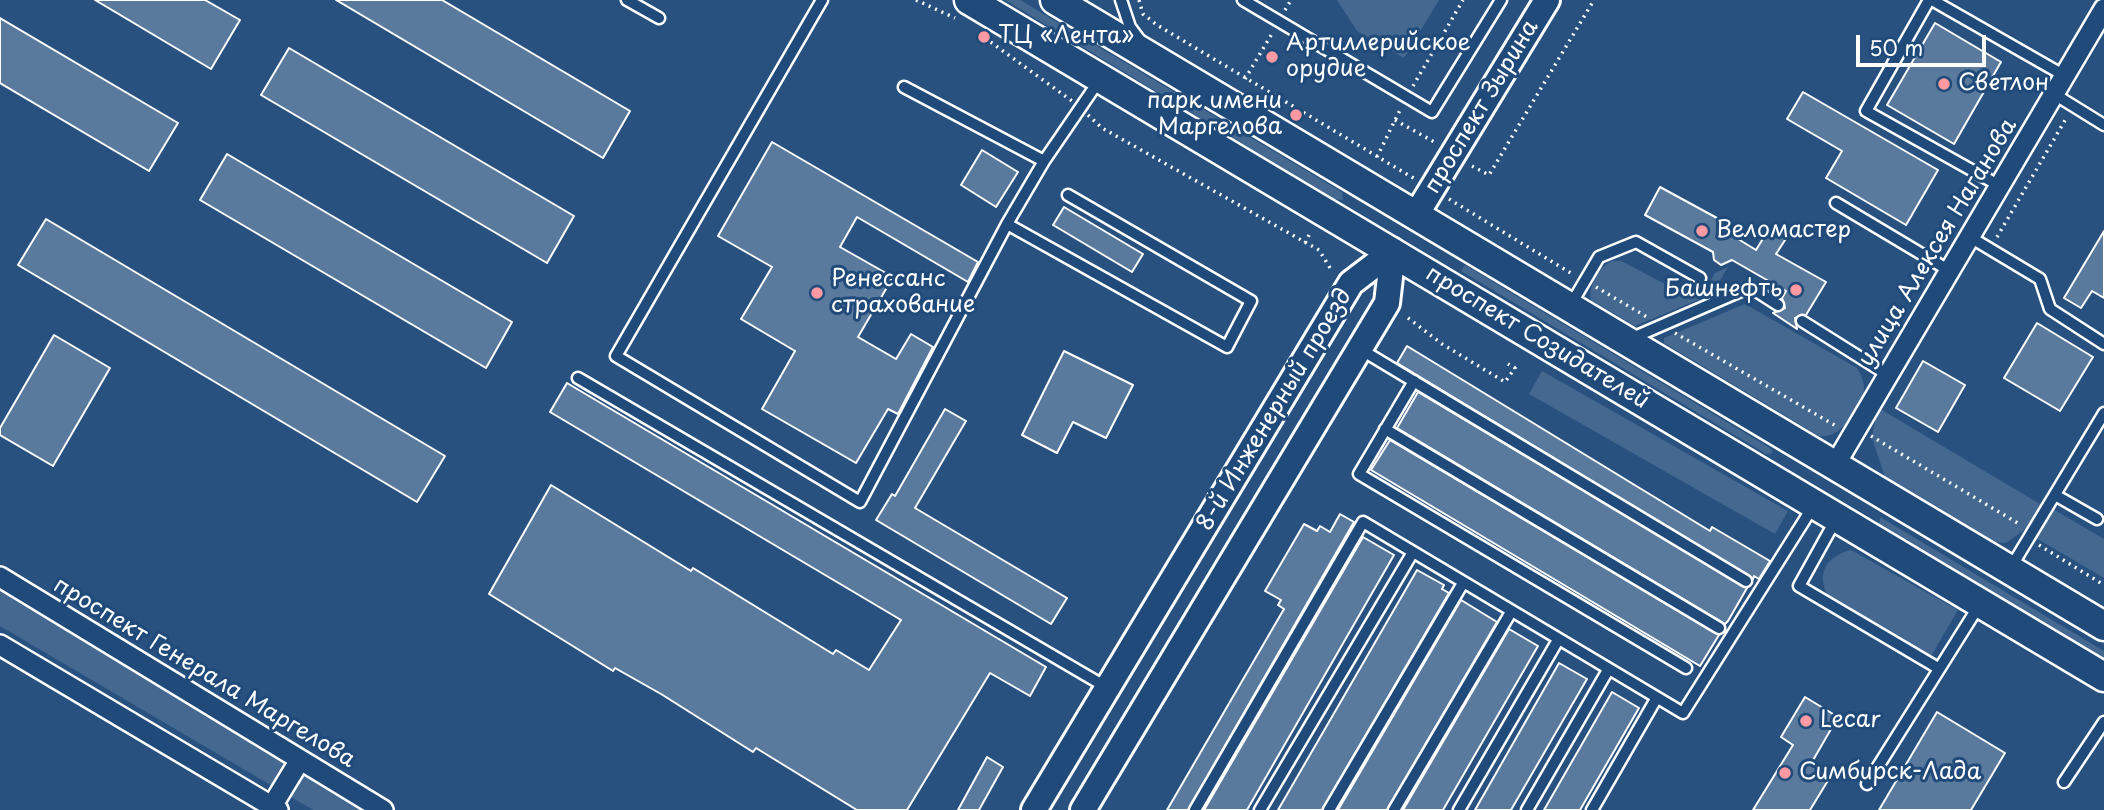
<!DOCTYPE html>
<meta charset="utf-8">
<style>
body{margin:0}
#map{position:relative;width:2104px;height:810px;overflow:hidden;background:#28517f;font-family:"Playpen Sans",sans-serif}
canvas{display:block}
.scale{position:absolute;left:1856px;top:35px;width:130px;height:32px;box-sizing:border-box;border:4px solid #fff;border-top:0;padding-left:9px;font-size:21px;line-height:24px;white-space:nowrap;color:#fff;-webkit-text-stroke:5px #1f4a7a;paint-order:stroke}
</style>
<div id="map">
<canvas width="2104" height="810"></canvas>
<div class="scale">50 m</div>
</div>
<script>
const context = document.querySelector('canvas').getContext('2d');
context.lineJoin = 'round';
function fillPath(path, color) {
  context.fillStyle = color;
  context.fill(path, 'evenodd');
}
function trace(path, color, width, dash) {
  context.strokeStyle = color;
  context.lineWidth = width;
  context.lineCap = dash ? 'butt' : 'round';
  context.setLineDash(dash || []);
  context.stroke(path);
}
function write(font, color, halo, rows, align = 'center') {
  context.font = font + ' "Playpen Sans",sans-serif';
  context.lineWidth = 6;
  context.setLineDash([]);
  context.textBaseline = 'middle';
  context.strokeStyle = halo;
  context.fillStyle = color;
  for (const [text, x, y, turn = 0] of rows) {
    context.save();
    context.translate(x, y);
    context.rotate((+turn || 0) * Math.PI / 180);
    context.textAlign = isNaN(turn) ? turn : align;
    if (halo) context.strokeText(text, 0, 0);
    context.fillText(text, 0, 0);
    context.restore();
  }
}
fillPath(new Path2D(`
 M1005,0H1020L1342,192L1343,200L1334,199Z
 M1337,0H1439L1404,58L1357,31Z
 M1612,261H1621L1692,298L1703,294L1715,273L1728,267L1712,294L1635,326L1591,300C1588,286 1599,267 1612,261Z
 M1465,265L1770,448L1773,453L1766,454L1461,271Z
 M1745,304L1857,368C1861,374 1864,381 1864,388C1865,408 1839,440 1819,436L1664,343V338Z
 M1542,371L1788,511L1775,534L1529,394Z
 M1877,407L2040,504L2030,526L2006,543L1989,542L1885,477L1872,438Z
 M2053,509L2104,539V578L2036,538Z
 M1880,517L2104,651V660L1879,524Z
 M1851,550L1958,610L1931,656L1828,596C1816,574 1826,556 1851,550Z
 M0,591L361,810H313L0,626Z`), '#446890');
const building = new Path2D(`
 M95,0H205L240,20L211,69Z
 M336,0H442L630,111L603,158Z
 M0,18L178,123L149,171L0,83Z
 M1935,23L2001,62L1954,144L1887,105Z
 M289,48L574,216L547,263L261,95Z
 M1803,92L1938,170L1906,225L1826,178L1842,151L1787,119Z
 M772,142L978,262L968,282L857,217L840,247L893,277L858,337L896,359L911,334L933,347L898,414L888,409L856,463L762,409L795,351L741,319L772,267L718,236Z
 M982,150L1018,172L996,207L961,185Z
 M227,154L512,322L486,368L200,200Z
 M1660,187L1728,224L1725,231L1756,250L1770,227L1787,237L1776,254L1826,282L1806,315L1795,318L1797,329L1773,313L1785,308L1782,298L1786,291L1732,260L1721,265L1714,260L1713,252L1645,215Z
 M1064,207L1143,254L1132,272L1053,225Z
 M46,219L445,456L417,502L18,265Z
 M2104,231V298L2092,291L2081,308L2064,298Z
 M2037,323L2093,357L2060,411L2004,378Z
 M54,335L110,368L53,466L0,435V428Z
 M1407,346L1710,531L1712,527L1770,561L1759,579L1754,576L1753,579L1397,363Z
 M1064,351L1133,385L1106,438L1073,422L1057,453L1022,435Z
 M1923,361L1965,385L1938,432L1896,408Z
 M567,383L1046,667L1030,696L990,673L907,810H857L756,748L753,752L661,694L615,668L613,671L489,594L551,485L691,571L693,568L833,654L836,650L869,670L901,620L550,412Z
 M1418,392L1747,588L1728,621L1725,624L1397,428Z
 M945,409L966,421L915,508L1067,598L1051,624L876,520L892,494L895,496Z
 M1390,440L1719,635L1700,666L1371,470Z
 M1340,514L1354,522L1188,810H1167L1284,609L1278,605L1281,600L1265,591L1304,524L1317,531L1320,526L1330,532Z
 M1363,537L1394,555L1247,810H1204Z
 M1417,570L1444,585L1442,589L1449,593L1322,810H1278Z
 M1461,600L1497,622L1387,810H1338Z
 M1509,629L1538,646L1443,810H1403Z
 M1559,663L1587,679L1511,810H1475Z
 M1612,692L1639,708L1580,810H1544Z
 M1805,697L1838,717L1812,762L1832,774L1810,810H1753L1793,745L1781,737Z
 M1937,712L2005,753L1971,810H1879Z
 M987,757L1003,767L979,810H958Z`);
fillPath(building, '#5a7a9d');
trace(building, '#fff', 2);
const service = new Path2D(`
 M627,0L659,18
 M822,0L616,356L860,502L1007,224L1044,161L1098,82
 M1121,0L1130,27L1139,39
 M1243,0L1432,112L1501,0
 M1929,0L1866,111L2000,186
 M1932,0L2065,76
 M904,87L1044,161
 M2054,94L2104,125
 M1836,203L1950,271
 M1007,224L1227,347L1251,301L1068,195
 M1970,237L2040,279L2050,309L2104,344
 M1570,306L1599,257L1636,242L1700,278
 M1802,321L1888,375
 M1630,339L1750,287L1778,305
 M1360,349L1746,581
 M578,378L1106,687
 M1414,381L1359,474L1686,668
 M1385,429L1719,628
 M2055,495L2097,519
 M1835,521L1799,586L1938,668
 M2010,569L2104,413
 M2064,782L2104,722
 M1867,784L1980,604
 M1195,810L1363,522L1683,713L1814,505
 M1260,810L1413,552
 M1329,810L1463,583
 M1394,810L1511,612
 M1459,810L1558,640
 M1527,810L1608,670
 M1592,810L1656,699`);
const minor = new Path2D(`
 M1835,465L2104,9
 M0,577L383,810
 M0,645L278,810
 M272,806L300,760`);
const tertiary = new Path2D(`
 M1416,215L1547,0
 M1034,810L1351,283L1393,251
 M1083,810L1387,303L1393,251`);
const secondary = new Path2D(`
 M969,0L2104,677
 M1055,0L2104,626`);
trace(service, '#fff', 15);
trace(minor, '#fff', 24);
trace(tertiary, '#fff', 30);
trace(secondary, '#fff', 33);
trace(new Path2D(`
 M916,0L955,18
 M1139,0L1143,14L1157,25L1415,179
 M1285,10L1291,0
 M985,38L1072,101
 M1245,79L1273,32
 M1413,86L1463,0
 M1088,115L1102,128L1319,250L1332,271
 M1395,120L1436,143
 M1377,157L1401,108
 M1472,166L1489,175L1594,0
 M1449,199L1574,275
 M1997,237L2067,117
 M1305,243L1311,231
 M1596,287L1647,317
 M1408,318L1442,344L1505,382L1515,368L1508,364
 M1675,333L1838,427
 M1871,436L2021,525
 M2039,545L2104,585`), '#fff', 3.5, [2, 5]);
trace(service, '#1f4a7a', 10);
trace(minor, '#1f4a7a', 19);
trace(tertiary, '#1f4a7a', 24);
trace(secondary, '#1f4a7a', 28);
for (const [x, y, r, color] of [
 [984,37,7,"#ff9aa2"],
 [1272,57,7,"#ff9aa2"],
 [1944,84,7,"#ff9aa2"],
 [1296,115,7,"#ff9aa2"],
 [1702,231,7,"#ff9aa2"],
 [1796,290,7,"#ff9aa2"],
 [817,293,7,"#ff9aa2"],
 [1806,721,7,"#ff9aa2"],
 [1785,773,7,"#ff9aa2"]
]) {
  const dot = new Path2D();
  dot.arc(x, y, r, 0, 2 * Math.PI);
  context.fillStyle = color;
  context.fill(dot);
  trace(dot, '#1f4a7a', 2.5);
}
write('23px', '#fff', '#1f4a7a', [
 ["ТЦ «Лента»",998,37],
 ["Артиллерийское",1286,44],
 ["орудие",1286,70],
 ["Светлон",1958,84],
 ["парк имени",1282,102,"right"],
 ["Маргелова",1282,128,"right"],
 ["Веломастер",1716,231],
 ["Ренессанс",831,280],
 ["страхование",831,306],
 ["Башнефть",1782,290,"right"],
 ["Lecar",1820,721],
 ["Симбирск-Лада",1799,773]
], 'left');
write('23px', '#fff', '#1f4a7a', [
 ["проспект Зырина",1482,107,-59],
 ["улица Алексея Наганова",1938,243,-59],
 ["проспект Созидателей",1537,338,31],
 ["8-й Инженерный проезд",1275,410,-59],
 ["проспект Генерала Маргелова",204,673,31]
]);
</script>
